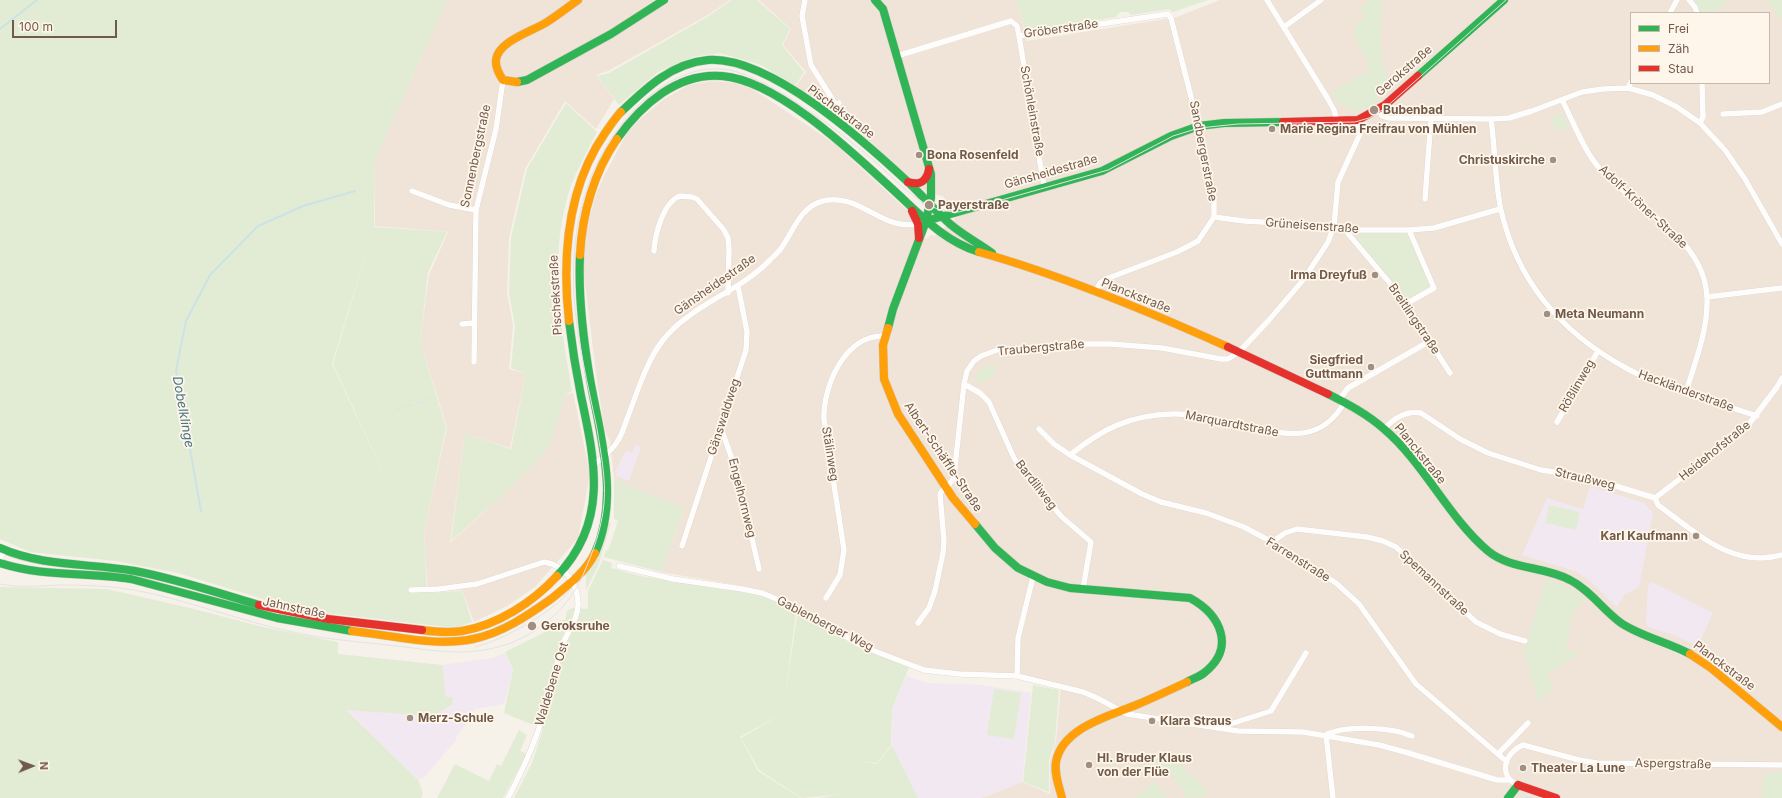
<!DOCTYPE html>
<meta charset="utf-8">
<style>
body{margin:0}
#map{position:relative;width:1782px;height:798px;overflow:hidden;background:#f6f1e9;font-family:Inter,sans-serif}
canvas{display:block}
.legend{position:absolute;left:1630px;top:12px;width:140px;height:72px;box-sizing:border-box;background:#fef6ea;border:1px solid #c6b8aa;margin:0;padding:5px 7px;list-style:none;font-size:12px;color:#725a4b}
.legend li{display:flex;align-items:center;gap:8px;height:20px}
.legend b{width:20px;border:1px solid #c6b8aa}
.north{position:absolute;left:12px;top:746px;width:40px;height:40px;-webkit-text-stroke:3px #fef6ea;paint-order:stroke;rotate:89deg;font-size:11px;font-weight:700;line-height:16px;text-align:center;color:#725a4b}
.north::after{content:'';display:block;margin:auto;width:14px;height:18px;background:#725a4b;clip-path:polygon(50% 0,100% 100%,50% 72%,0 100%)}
.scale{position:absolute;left:12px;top:20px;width:105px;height:18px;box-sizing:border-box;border:2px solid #725a4b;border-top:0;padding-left:5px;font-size:12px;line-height:14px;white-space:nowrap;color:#725a4b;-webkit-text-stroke:3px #fef6ea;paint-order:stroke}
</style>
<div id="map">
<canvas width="1782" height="798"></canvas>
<ul class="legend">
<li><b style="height:5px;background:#30b455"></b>Frei</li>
<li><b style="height:5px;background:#ff9f0a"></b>Zäh</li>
<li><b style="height:5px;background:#e5322d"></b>Stau</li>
</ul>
<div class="north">N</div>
<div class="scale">100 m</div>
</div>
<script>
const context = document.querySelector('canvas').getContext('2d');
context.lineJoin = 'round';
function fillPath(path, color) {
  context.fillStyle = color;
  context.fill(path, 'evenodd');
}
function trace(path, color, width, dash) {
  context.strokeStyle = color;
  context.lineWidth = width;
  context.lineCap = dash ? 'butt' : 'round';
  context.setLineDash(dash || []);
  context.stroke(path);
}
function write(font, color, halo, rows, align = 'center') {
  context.font = font + ' Inter,sans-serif';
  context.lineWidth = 3.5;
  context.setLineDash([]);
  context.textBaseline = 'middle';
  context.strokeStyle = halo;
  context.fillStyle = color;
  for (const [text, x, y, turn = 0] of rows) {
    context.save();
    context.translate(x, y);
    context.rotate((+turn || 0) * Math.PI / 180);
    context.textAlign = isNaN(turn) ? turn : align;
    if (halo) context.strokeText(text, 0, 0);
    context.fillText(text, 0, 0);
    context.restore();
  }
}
fillPath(new Path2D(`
 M447,0H730L706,16L608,71L596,75L614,99L596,129L565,101L525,169L509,238L507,293L513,325L509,369L526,374L510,448L465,434L450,543L506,492L549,447L565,395L573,393L590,474L578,538L535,587L507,606L474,622L462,590L428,593L424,533L447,427L420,342L429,275L448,232L375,226V160Z
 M759,0H1017L1027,41L1165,19L1177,17L1220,0H1782V798H981L1022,782L1050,794V760L1056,742L1061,685L1020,674L937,671L866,646L791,602L748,587L661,572L684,508L636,489L614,478L610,441L605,431L597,381L584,274V258L587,226L596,195L603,178L627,133L639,120L664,99L689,85L711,81L736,83L751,88L835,144L909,212L913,217L917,236L926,239L931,235L935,236L956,218L952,205L946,203L943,196L929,193L905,178L873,144L837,115L796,86L806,72L783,45L791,29ZM1631,13H1769V83H1631Z`), '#efe4d7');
fillPath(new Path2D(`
 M635,445L641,447L629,481L616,476L617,473L615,472L626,450L632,453Z
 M1590,486L1644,503L1653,513L1639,587L1624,595L1617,607L1589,580L1575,571L1522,555L1547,498L1583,509Z
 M1652,582L1713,613L1698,646L1671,634L1648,627L1646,623L1648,586Z
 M504,653L513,669L504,704L475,709L464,720L467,722L456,737L457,739L425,776L418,780L337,701L338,654L442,665L493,658Z
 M906,676L928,683L982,685L1031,693L1022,782L981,798H918L892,745V710Z`), '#f2e8f1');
fillPath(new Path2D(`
 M0,0H447L375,160L374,227L447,232L428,272L420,342L446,427L424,533L427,593L462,591L472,622L456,628L299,610L178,573L116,561L30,552L0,539ZM372,234L333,364L395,498L332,364Z
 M732,0H757L790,29L782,45L804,72L795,86L761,65L720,53L693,57L658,72L619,105L597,76L609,73L707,17Z
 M1017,0H1208L1173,12L1169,9L1131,15L1128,12H1120L1116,17L1029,31L1024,27Z
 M1369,0H1383C1379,29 1379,55 1388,83L1381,95L1379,94L1378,102C1358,115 1345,113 1331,93L1364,73H1369L1368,61L1358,47L1354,26L1366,17L1360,10Z
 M1694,0H1725L1727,4L1710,13H1700Z
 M1766,0H1782V21Z
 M566,103L597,132C587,152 574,174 568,195C549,260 561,327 572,391L565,395L549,447L506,492L451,541L465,434L511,449L526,374L511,368L515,325L509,293L511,238L527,169Z
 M1560,114L1564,117L1569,127L1555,131L1551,117Z
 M1363,230H1409L1434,288L1406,304L1355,242Z
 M992,365L995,366L993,377L986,381L976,382L975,378C978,370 983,366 992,365Z
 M614,478L636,489L684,508L661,572L604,557L606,550L608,551L618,521L614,519Z
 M1549,505L1580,512L1576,530L1545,523Z
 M609,523H611L598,566L586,590V574L595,561Z
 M603,560L612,563L611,568L640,576L751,593L778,601L796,613L785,696L798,610L863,650L910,665L892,709L891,745L877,763L858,761L877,764L892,745L918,798H819L837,795L838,792L836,795L802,798L759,770L741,738L782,714L740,737L758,771L801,798H514L532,763L543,729L504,713L513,669L505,652L541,634L561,620H565L567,611L572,608L588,609V591Z
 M1546,579L1573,590L1584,599L1572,615L1566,651L1576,650L1578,656L1547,674L1554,688L1538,703L1529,667L1523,654Z
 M0,587L107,589L190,608L263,627L338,642V654L442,665L446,697H452L453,704L433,716L346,710L418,780L423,793L421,798H0Z
 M1033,685L1059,690L1055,742L1049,760V792L1023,782Z
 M994,689L1021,693L1014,739L987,735Z
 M519,730L527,735L520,751L527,754L503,798H437L455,764L489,781L497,764L501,766Z
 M1141,754L1169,759L1172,763L1174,761L1177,764L1179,763L1191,777L1193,775L1207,791L1203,795L1204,797L1186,798L1184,796L1186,793L1165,768L1142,764Z
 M1765,772H1782V798H1761Z
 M1154,781L1168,798H1134Z`), '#e2ecd4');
trace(new Path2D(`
 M0,29L37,0
 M201,511L176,370L186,321L210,275L258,226L303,206L355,191
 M1525,798H1530`), '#cce2e5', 2);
const street = new Path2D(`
 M805,0L802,16L811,65L836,105L839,103
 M1267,0L1328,99L1334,110L1337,121
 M1689,0L1695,7L1697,13
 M1670,13L1677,0
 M1284,27L1321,0
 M1019,36L1044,186
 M897,56L1011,21L1017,26L1019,36L1168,14L1171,18L1198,124L1214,197V217L1198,241L1177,252L1106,279L1100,283L1095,292
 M1628,88L1631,82
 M1562,100C1574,123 1583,149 1600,169C1635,209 1705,237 1707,298C1708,331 1695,362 1686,392
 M1378,110L1382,116L1388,118L1491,119L1509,118L1532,111L1582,92L1603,89L1628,88L1653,95L1677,107L1700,123L1725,150L1745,179L1782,244
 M1723,114L1762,112L1782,104
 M1491,119C1495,147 1495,183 1501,210C1517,281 1562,333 1626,368C1666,390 1713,401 1757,416
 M1700,123L1703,117L1702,83
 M412,191L449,205L476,210
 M1425,199L1431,119
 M1214,217L1244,221L1334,226L1345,230H1409L1434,228L1500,209
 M1345,230L1399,294L1450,373
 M654,251C655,235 663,202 680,196L692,197L697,199L724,230L728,238L729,248L728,293
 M1707,297L1782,288
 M1406,304L1434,288L1409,230
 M462,324L475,323
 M474,362L476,210L496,129L503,80
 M964,384L980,393L989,402L1014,458L1027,477L1062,517L1091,542L1083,589
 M1339,400L1348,388L1430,341
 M1557,422L1598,351
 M721,428L737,473L759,569
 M1039,429L1054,444L1070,455L1142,494L1161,502L1206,513L1244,527L1272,542L1336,583L1359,604L1416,684L1506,761
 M1384,429C1394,418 1406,410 1421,413L1460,439L1488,453L1541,470L1586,477L1655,498L1658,505C1695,532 1733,569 1782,555
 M1070,455C1102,429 1130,415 1172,414C1198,413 1224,421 1250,427C1288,435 1321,443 1344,403
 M594,465C601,458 612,451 617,442C622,435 624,427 627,419C637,393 646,362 663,340C691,305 739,292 770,260C774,256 779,252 782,247C794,230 800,207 823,201C861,192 884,234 920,223
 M1655,498L1746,428L1777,387L1782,378
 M1272,542L1285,533L1297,529L1367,537L1383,541L1396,547L1476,622L1500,634L1525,641
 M682,546L746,350L747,332L738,286
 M0,559L4,551
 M619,566L673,579L742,589L762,593L791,605L864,647L924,670L959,674L1017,676L1083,692L1097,698L1127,714L1238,731L1303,732L1379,745L1405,752L1497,780H1509
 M411,590L439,589L477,584L544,562C564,565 578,583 578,603C579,618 567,632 562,646C554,673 548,701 539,728C531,753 520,775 508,798
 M826,598L840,575L844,550L824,419C823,386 845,334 885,336
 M918,623L929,608L935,591L943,553L944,541L940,494C944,486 952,486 954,476L964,384L967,371L974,361L981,356L997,350L1078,344H1110L1162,348L1221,359H1228L1239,352L1269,320L1304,279L1328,242L1334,226L1338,182L1360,134L1358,120
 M1017,676L1018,638L1033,577
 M1221,727L1271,711L1306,653
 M1498,754L1528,723
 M1518,785C1497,776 1505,752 1523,745L1579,760L1597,763L1782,765
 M1333,798L1326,735C1345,725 1392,727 1412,736`);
const fast = new Path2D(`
 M875,0L883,9L931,174V198L926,221L893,309L888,328
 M1418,76L1504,0
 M517,82L527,80L611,34L664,0
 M621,112C646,88 672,63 708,60C770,56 865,142 909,183C923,196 935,211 950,224C963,235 978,243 992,253
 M617,139C641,105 678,72 722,76C776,80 850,150 889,186C918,212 941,240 979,252
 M926,221L1102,171L1171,136L1199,126L1224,123L1283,122
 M580,255C578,297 583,338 590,379C600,436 620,497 595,553
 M1328,394C1348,404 1367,414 1384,429C1425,464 1447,516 1488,551C1511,570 1545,566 1570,580C1590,590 1603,610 1621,623C1642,637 1668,642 1690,654
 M975,524L995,548L1018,568L1047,582L1070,588L1190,598C1221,615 1236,648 1204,673C1199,677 1192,679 1187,682
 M0,548C43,567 89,563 135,571C177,579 218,593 259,605
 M0,563C43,577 87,572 131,579L277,618L352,631
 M557,576C609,522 595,461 581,396C576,371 572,346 569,321
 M1508,798L1518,785`);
const slow = new Path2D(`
 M517,82L503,80C499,74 495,67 496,60C498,41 533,31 547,22C558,15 568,7 578,0
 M979,252C1064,276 1148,311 1228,347
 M580,255C582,214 594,172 617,139
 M569,321C562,257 567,188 605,133C610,126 615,118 621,112
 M888,328L883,345L884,379L898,414L953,498L975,524
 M422,630C436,632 449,633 462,631C498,625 533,602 557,576
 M352,631C390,635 434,647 473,639C502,633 527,616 551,599C567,586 586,572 595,553
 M1690,654L1711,668L1782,727
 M1062,798C1059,786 1054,774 1056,762C1062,728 1109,716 1136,705C1153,698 1170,690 1187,682`);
const jam = new Path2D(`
 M1283,122L1358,120L1385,105L1418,76
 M908,182C920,186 927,181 929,169
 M912,211L918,224L919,238
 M1228,347L1328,394
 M259,605L328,619L422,630
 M1518,785L1556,798`);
trace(street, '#d5cec8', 6);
trace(fast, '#d4cdc6', 9);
trace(slow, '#d4cdc6', 9);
trace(jam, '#d4cdc6', 9);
trace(street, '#fefdfc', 5.5);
trace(fast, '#30b455', 8);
trace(slow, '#ff9f0a', 8);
trace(jam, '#e5322d', 8);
trace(new Path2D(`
 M0,584C20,588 40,586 60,585C85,585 110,586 134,590C188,600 240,621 293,632C327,640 363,642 397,646C429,650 462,656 494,648C533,639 567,611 583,575C593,552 602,528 604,503C606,478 601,454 597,429C588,385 577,341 574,296C571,238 581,181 615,133C635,105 664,79 697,71C709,68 723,68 734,71C775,82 840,132 872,159C899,182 922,213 959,212L1108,170L1173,136L1199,128L1238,124L1355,122L1369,118L1384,109L1506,0
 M475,647C501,641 554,612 570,590`), '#e4e2e4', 1);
trace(new Path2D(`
 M397,409L430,399`), '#e4e2e4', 2, [6, 4]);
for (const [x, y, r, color] of [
 [1374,110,5,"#a08f82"],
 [1272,129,4,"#a08f82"],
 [919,155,4,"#a08f82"],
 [1553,160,4,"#a08f82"],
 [929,205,5,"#a08f82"],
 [1375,275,4,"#a08f82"],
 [1547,314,4,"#a08f82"],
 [1371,367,4,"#a08f82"],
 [1696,536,4,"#a08f82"],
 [532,626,5,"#a08f82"],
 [410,718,4,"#a08f82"],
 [1152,721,4,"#a08f82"],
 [1089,765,4,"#a08f82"],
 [1523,768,4,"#a08f82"]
]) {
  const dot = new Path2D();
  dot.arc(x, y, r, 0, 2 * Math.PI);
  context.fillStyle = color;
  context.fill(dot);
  trace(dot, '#fef6ea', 1.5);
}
write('12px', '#725a4b', '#fef6ea', [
 ["Gröberstraße",1061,29,-8],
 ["Gerokstraße",1404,71,-41],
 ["Schönleinstraße",1032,111,80],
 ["Pischekstraße",841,112,37],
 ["Sandbergerstraße",1203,151,79],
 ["Sonnenbergstraße",476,156,-78],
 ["Gänsheidestraße",1051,172,-16],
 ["Adolf-Kröner-Straße",1643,207,43],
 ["Grüneisenstraße",1312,226,4],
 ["Gänsheidestraße",715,285,-35],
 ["Pischekstraße",556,295,-93],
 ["Planckstraße",1136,296,22],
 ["Breitlingstraße",1414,319,56],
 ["Traubergstraße",1041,348,-5],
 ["Rößlinweg",1577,386,-60],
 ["Hackländerstraße",1686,391,20],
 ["Gänswaldweg",724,417,-72],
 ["Marquardtstraße",1232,424,11],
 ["Heidehofstraße",1715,451,-39],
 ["Stälinweg",830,454,81],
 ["Planckstraße",1420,454,51],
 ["Albert-Schäffle-Straße",943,457,56],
 ["Straußweg",1585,479,13],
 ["Bardiliweg",1036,485,52],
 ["Engelhornweg",742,498,76],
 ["Farrenstraße",1298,560,32],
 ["Spemannstraße",1434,583,43],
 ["Jahnstraße",294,608,12],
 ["Gablenberger Weg",825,624,27],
 ["Planckstraße",1724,666,37],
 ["Waldebene Ost",552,684,-73],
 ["Aspergstraße",1673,764,1]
]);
write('bold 12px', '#725a4b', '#fef6ea', [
 ["Bubenbad",1383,110],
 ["Marie Regina Freifrau von Mühlen",1280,129],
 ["Bona Rosenfeld",927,155],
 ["Christuskirche",1545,160,"right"],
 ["Payerstraße",938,205],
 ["Irma Dreyfuß",1367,275,"right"],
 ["Meta Neumann",1555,314],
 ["Siegfried",1363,360,"right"],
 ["Guttmann",1363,374,"right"],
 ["Karl Kaufmann",1688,536,"right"],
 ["Geroksruhe",541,626],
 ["Merz-Schule",418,718],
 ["Klara Straus",1160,721],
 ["Hl. Bruder Klaus",1097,758],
 ["von der Flüe",1097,772],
 ["Theater La Lune",1531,768]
], 'left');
write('italic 13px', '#477884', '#fef6ea', [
 ["Dobelklinge",183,412,80]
]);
</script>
